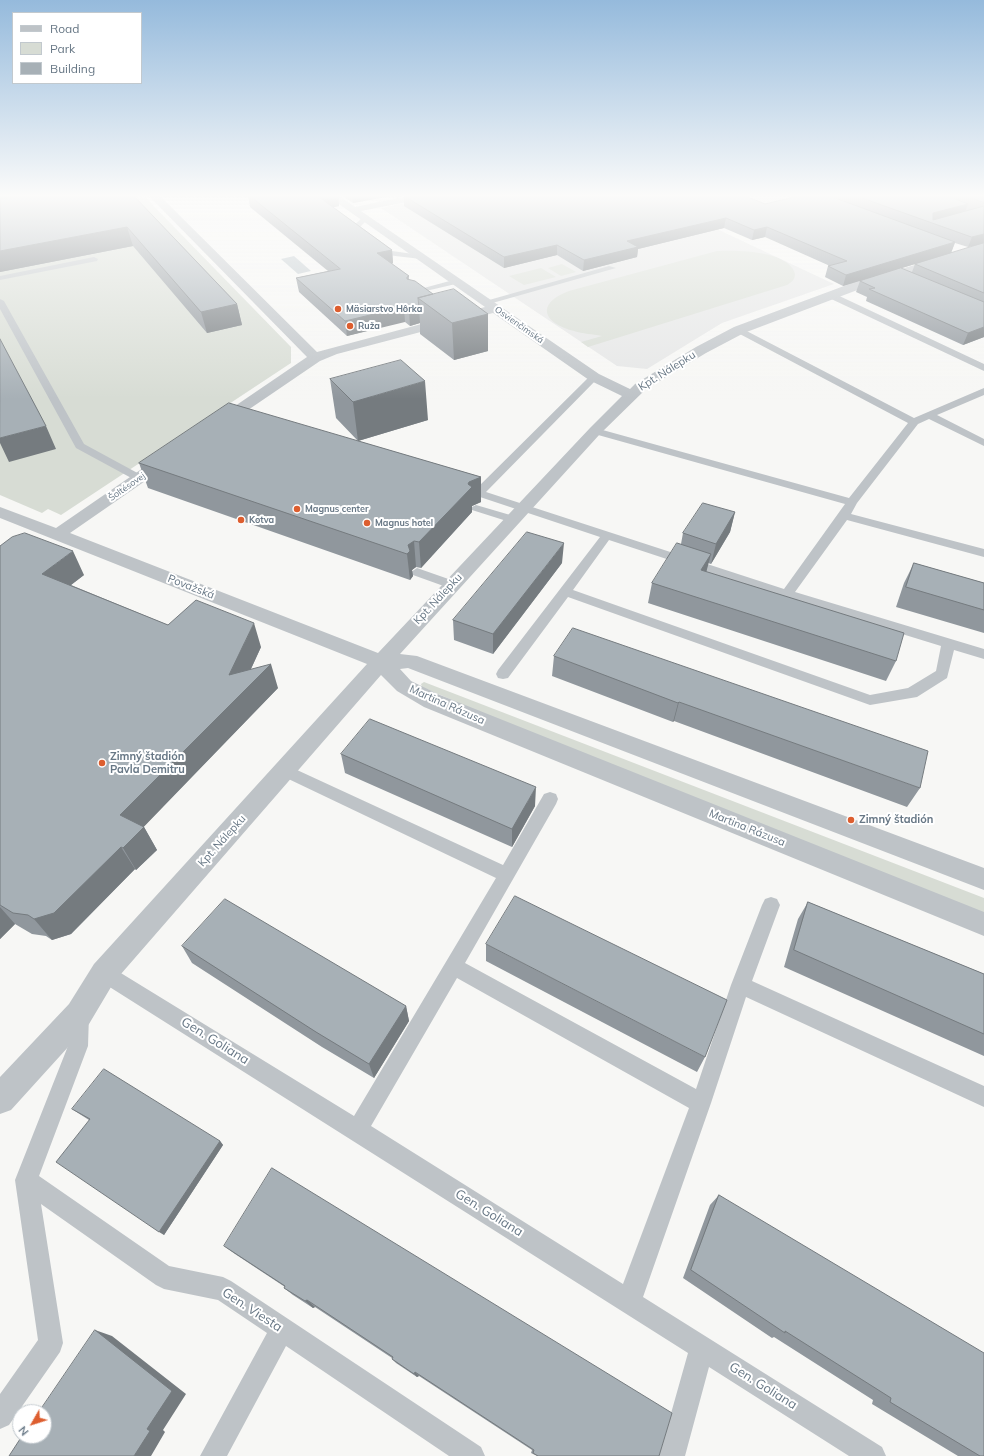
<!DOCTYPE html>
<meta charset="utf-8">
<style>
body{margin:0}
#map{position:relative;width:984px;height:1456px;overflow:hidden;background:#f7f7f5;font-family:Mulish,sans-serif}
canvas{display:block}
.legend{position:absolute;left:12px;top:12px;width:130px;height:72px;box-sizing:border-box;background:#fff;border:1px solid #c2c9ce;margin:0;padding:5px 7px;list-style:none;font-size:12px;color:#677785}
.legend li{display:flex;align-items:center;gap:8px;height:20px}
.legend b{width:20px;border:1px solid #c2c9ce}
.north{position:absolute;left:12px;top:1404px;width:40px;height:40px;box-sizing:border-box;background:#fff;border:1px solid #c2c9ce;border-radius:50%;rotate:231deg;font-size:11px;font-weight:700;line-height:16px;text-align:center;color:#677785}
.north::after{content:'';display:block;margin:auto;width:14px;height:18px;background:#dd5e2f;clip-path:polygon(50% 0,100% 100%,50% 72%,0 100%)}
</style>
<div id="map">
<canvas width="984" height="1456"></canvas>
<ul class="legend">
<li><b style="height:5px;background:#bec3c7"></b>Road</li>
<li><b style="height:11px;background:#d7dcd4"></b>Park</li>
<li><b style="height:11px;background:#a7b0b6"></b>Building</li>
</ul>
<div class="north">N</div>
</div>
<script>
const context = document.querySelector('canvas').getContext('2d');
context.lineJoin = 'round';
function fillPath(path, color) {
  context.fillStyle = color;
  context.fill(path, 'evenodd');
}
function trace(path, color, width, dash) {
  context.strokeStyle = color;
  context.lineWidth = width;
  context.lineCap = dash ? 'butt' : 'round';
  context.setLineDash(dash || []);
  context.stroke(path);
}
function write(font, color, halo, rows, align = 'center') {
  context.font = font + ' Mulish,sans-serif';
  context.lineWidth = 4;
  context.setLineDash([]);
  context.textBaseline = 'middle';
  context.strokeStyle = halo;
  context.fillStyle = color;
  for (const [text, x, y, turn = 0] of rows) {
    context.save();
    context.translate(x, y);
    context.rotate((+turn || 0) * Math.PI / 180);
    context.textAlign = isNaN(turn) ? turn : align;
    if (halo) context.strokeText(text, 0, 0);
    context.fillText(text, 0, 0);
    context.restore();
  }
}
fillPath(new Path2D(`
 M447,195H804L702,222L834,284L722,323L647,369L617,366L381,208Z`), '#e5e6e6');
fillPath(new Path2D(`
 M129,195H143L291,347V363L61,515L48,509L42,513L0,495V218Z
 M717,251C736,250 784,250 794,271C797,278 792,282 787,285L588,347L581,342L602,336C592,334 583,334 574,331C543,323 535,304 569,291Z
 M562,264L576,272L561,276L548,268Z
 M541,268L556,277L524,285L509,276Z
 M424,682L984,898V915L563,748L422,687L421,684Z`), '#d7dcd4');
fillPath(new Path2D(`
 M294,256L311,271L298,274L281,259Z`), '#bac4c9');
fillPath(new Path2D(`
 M363,217L369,218L359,228L392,251L421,255L425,257L421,259L387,255L351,228Z
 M94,257L98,259L97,261L0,280V276Z
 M609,266L616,268L489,304H483L482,302Z
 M457,279L461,281L460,283L413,294L409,292Z
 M827,293H833L984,364V371L827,297Z
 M0,299L4,301L84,444L143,476L145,478L143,480H135L76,448L0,309Z
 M739,327L914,418L984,388V395L937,415L984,439V446L929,419L918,424L857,503L851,514L984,549V557L847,520L795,592L984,649V659L954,650L947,678L917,697L870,705L568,597L508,678L503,679L498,678L496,674L498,670L600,537L474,495L472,493L591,375L594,374L599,377L486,492L784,589L845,504L591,433L590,431L591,429H599L849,498L908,423L736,332L735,330ZM609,540L782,597L941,646L936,671L908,688L870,695L573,590Z
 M476,505L517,517L519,519L513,523L472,510L470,508Z
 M417,568L457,582L458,585L457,588L452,589L413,575L411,572Z
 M284,764L503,865L544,794L550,792L556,794L558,799L556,804L465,963L696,1089L731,985L762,905L765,899L771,897L777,899L780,905L752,981L984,1086V1107L746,997L711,1103L643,1297L882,1447L886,1456H849L709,1367L685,1456H659L688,1353L97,979L95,973L97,967L104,964L111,967L354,1116L496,878L278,774L276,770L278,766ZM457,978L689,1108L623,1284L371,1126Z
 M79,1005L86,1008L89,1015L88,1046L39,1176L169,1266L223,1277L231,1281L481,1447L485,1456H449L286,1346L227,1456H200L267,1333L218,1300L164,1289L156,1285L41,1204L63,1343L60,1352L9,1425L0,1429V1394L38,1340L15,1180L68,1046L69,1015L72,1008Z`), '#bec3c7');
fillPath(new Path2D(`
 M148,195H159L317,352L485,307L326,195H338L355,207L412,195H432L427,198L361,211L599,374L630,389L635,384L696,347L734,327L852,283L984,245V251L860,289L744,333L706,353L645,390L600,434L400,654L417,656L984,868V890L408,668L400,669L411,681L440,695L984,912V936L424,707L397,691L381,675L114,982L89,1024L11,1110L0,1114V1077L69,1004L94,964L367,664L0,518V507L56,528L162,455H174L176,458L174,461L70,533L378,653L590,428L622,396L589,380L493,313L337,354L320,361L223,427H213L210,424L213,421L307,357Z`), '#bec3c7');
fillPath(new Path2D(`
 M0,195H133L237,304L242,325L207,333L133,246L0,272Z
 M248,195H338L339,206L333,207L392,250L393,263L392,264L409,276V280L433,294L488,314V351L454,360L420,334V323L410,326L405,322H401L347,336L299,292L296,278L328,271L250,207Z
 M341,195H396L353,203Z
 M832,195H979L984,197V337L963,345L866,301L867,297L856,292L860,281L912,272L915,264L977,245L968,247L955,243L951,253L843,286L825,277L828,266H830L765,237L752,240L724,228L638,249L637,257L583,271L557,255L504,268L404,206V196L765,204L831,197Z
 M330,379L428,420L358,441L481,477V502L472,506V512L421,568L416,567L412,570L413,576L410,580L148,488L139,463L358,441L336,418Z
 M735,512L730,532L711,564L708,563L706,572L896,661L886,681L648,603L652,583L681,544L683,533Z
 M0,546L84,575L71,585L168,625L261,647L251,669L278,688L143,827H144L157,850L136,870L135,869L71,934L52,940L46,936L32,934L15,924L0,939Z
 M562,563L493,654L454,640L453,620Z
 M914,563L984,583V633L896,607L904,583Z
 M554,656L920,788L907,807L674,721L673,722L552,676Z
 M341,754L535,806L512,847L345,773Z
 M808,902L984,974V1056L784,967L798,919Z
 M486,944L705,1057L697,1072L486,961Z
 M182,946L406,1006L409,1021L374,1078L322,1047L192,963Z
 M72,1109L220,1141L223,1145L164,1235L89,1120L78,1113Z
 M719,1195L984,1456H958L872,1404L873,1400L774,1337L772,1338L683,1278L710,1205Z
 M224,1246L659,1456H537L531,1453L532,1450L419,1376L417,1377L396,1363L392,1359V1358L315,1307L313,1308L293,1295L284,1288L285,1287L235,1254Z`), '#90979d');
fillPath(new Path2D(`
 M0,195H35L0,210Z
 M328,195H338L339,206L321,210L319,197Z
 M352,195H396L353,203Z
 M968,204L964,215L933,223V213Z
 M726,218L724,228L638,249L637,257L583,271L584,260L627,241Z
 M127,227L133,246L0,272V251Z
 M767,227L765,237L752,240L754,230Z
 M984,234V244L968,247L972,237Z
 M955,242L951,253L843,286L846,275Z
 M557,245V255L504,268V257Z
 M392,250L393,263L379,267L377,253Z
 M237,304L242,325L207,333L201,312Z
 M404,307L405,322L347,336L345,321Z
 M419,308L420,323L410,326L409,311Z
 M488,314V351L454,360L452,323Z
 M984,327V337L963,345L968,333Z
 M425,381L428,420L358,441L353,402Z
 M46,426L56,449L9,462L0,443V438Z
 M481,477V502L472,506V512L421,568L419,542L468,484L469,482Z
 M735,512L730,532L711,564L716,544Z
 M414,541L416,567L412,570L413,576L410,580L407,554L408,545Z
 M564,543L562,563L493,654V634Z
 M73,551L84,575L54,598L42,574Z
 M711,554L706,573L701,570Z
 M254,623L261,647L238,697L271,664L278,688L134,837L120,815L229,675Z
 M679,702L674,721L673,722L678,703Z
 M536,787L535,806L512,847V829Z
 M144,827L157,850L136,870L123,848Z
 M121,847L135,869L71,934L52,940L34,919Z
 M0,907L15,924L0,939Z
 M406,1006L409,1021L374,1078L369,1064Z
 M220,1141L223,1145L164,1235L159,1232Z
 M307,1300L315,1307L313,1308L305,1301Z
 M95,1330L112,1336L186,1394L163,1430L165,1432L151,1456H134L147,1429Z
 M415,1372L419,1376L417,1377L414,1374Z`), '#757b7f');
const building = new Path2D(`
 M26,195H133L237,304L201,312L127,227L0,251V199Z
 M249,195H328L319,197L392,250L377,253L409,276L407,277V279L415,281L433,294L418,298L419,308L409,311L404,307L399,308L345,321L296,278L340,269Z
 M409,195H743L765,204L803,195H827L955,242L846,275L828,266L847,261L767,227L754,230L726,218L627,241L638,247L584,260L557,245L504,257L404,196Z
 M854,195H946L968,204L933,213V220L984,206V234L972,237Z
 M962,195H979L984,197V204V203Z
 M984,243V293L915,264Z
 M901,268L984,302V327L968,333L869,289L875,288L860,281Z
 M454,289L488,314L452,323L418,298Z
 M0,339L46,426L0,438Z
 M401,360L425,381L353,402L330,379Z
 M229,403L481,477L469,482L468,484L472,487L419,542L414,541L408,545L410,551L407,554L139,463Z
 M703,503L735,512L716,544L683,533Z
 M527,532L564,543L493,634L453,620Z
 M25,533L73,551L42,574L168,625L196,600L254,623L229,675L271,664L120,815L144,827L123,848L121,847L54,913L34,919L28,915L13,913L0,905V546L12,537Z
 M677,543L711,554L701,570L904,633L896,661L652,583Z
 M914,563L984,583V610L906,587Z
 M573,628L928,751L920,788L679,702L678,703L554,656Z
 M370,719L536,787L512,829L341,754Z
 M515,896L727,1000L705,1057L486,944Z
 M225,899L406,1006L369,1064L316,1032L182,946Z
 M808,902L984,974V1034L794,950Z
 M104,1069L220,1141L159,1232L56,1162L90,1119L72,1109Z
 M272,1168L672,1413L659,1456H538L533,1453L534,1450L415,1372L414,1374L392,1359L393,1357L307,1300L305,1301L284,1288L285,1286L224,1246Z
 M719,1195L984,1353V1456H980L890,1402L891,1398L785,1331V1333L691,1270Z
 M95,1330L172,1391L147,1429L150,1431L134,1456H9L22,1436H44V1412H39Z`);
fillPath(building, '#a7b0b6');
trace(building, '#757b7f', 1);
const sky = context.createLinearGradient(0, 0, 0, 399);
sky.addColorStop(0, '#95badc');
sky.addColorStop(0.49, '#fbfbfa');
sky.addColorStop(1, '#fbfbfa00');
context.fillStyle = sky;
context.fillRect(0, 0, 984, 399);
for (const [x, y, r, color] of [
 [338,309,4,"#dd5e2f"],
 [350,326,4,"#dd5e2f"],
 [297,509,4,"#dd5e2f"],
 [241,520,4,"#dd5e2f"],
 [367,523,4,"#dd5e2f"],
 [102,763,4,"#dd5e2f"],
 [851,820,4,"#dd5e2f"]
]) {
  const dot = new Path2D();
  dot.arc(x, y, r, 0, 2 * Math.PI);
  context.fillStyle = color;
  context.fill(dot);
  trace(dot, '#fff', 1.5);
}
write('bold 9px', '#677785', '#fff', [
 ["Mäsiarstvo Hôrka",346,309],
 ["Ruža",358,326],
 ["Magnus center",305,509],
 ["Kotva",249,520],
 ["Magnus hotel",375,523]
], 'left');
write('9px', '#677785', '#fff', [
 ["Osvienčimská",519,325,35],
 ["Šoltésovej",127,487,-35]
]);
write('11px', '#677785', '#fff', [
 ["Kpt. Nálepku",667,371,-32],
 ["Považská",191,587,21],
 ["Kpt. Nálepku",438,599,-47],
 ["Martina Rázusa",447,705,24],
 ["Martina Rázusa",747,828,22],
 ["Kpt. Nálepku",222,841,-48]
]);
write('bold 11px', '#677785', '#fff', [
 ["Zimný štadión",110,757],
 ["Pavla Demitru",110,770],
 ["Zimný štadión",859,820]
], 'left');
write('13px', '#677785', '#fff', [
 ["Gen. Goliana",215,1041,32],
 ["Gen. Goliana",489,1213,32],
 ["Gen. Viesta",252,1310,33],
 ["Gen. Goliana",763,1386,32]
]);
</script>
